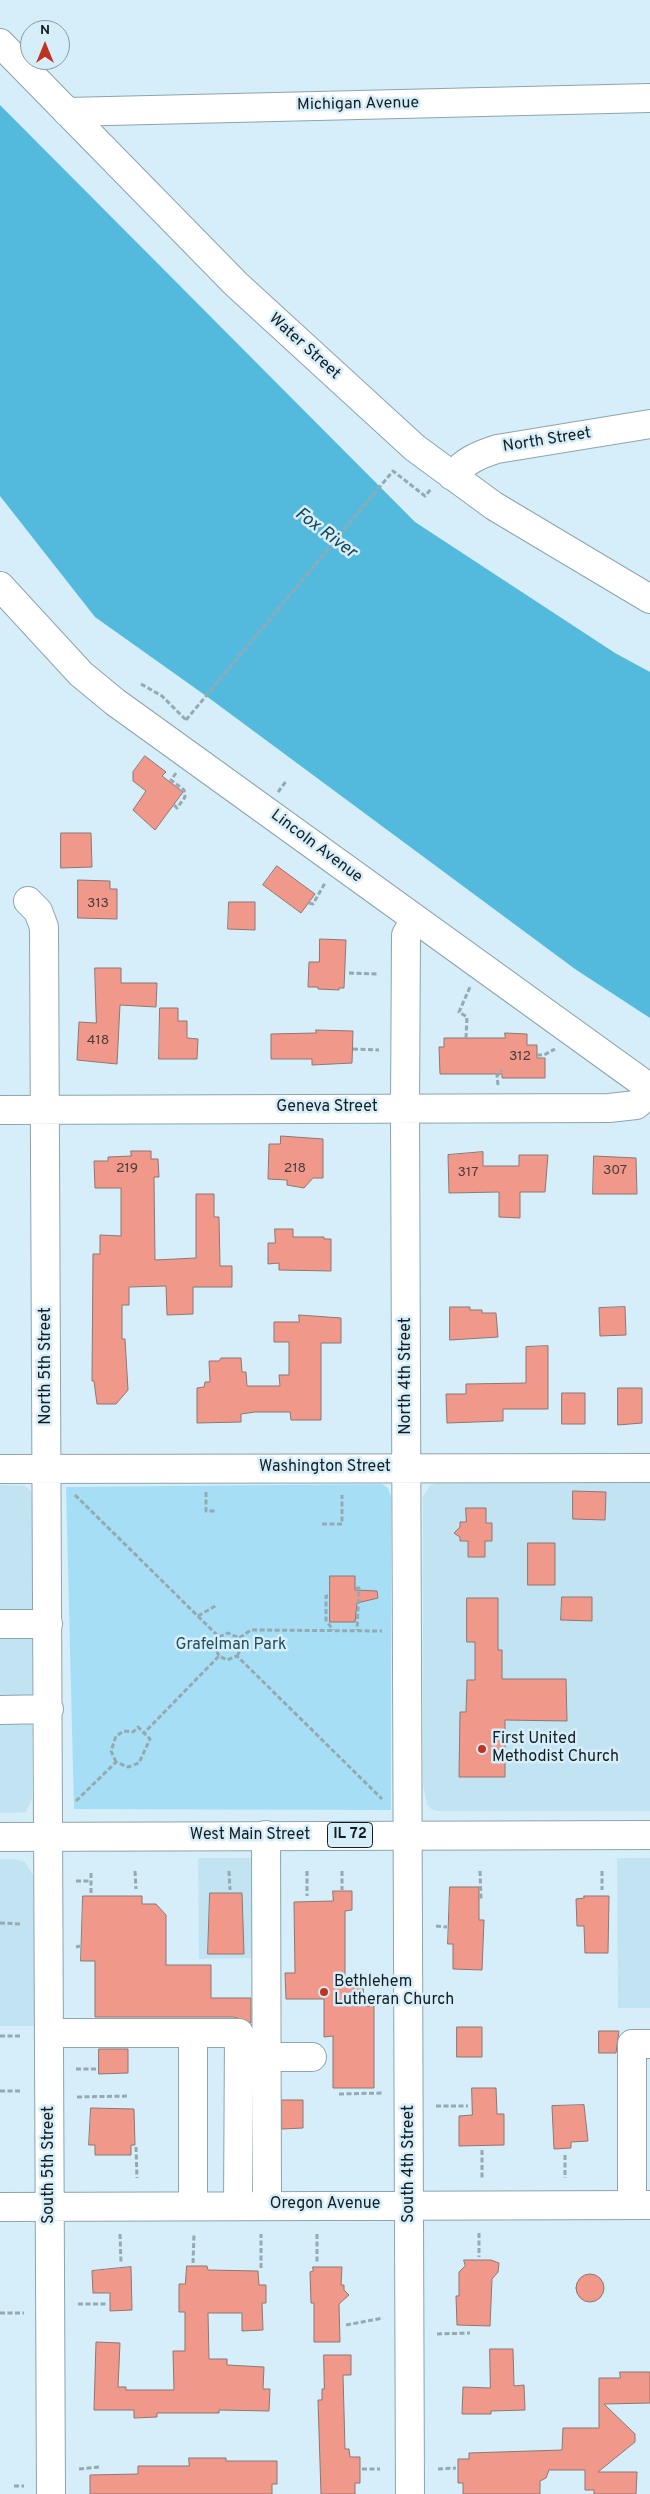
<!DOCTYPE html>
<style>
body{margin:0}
#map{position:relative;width:650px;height:2494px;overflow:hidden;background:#d5eef9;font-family:Overpass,sans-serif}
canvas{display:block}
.north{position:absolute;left:20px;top:20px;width:50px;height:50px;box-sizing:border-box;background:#d5eef9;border:1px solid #889aa3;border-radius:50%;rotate:0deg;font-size:14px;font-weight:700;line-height:20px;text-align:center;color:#141d21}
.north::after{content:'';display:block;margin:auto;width:18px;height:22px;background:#c03322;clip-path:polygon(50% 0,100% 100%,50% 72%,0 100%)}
</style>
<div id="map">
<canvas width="650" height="2494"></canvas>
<div class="north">N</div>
</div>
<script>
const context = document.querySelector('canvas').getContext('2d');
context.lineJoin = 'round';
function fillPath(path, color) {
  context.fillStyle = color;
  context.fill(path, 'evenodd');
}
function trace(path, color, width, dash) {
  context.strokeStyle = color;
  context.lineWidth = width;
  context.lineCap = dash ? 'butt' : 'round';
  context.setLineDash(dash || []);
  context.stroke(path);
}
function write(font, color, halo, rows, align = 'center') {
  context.font = font + ' Overpass,sans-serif';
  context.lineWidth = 5;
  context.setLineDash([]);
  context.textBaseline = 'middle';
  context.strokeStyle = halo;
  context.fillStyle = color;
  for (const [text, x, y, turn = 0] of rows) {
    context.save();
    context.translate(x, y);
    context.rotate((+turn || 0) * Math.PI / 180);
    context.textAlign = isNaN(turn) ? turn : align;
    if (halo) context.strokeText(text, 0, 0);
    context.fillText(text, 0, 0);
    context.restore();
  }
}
fillPath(new Path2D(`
 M437,1483H650V1811H438L431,1809L427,1804L423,1785V1497L430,1485Z
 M0,1485L25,1486L31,1491L32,1500V1799L26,1812L14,1813H0Z
 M198,1858H257L258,1958L199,1959Z
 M617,1858H650V2008H618Z
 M0,1859H15L25,1862L34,1877L35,2026H0Z`), '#c2e4f2');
fillPath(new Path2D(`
 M382,1484L388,1488L391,1497V1810L74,1809L66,1487Z`), '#a6dff5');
fillPath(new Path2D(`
 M0,105L415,522L615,653L650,672V1018L575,969L209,698L95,617L0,496Z`), '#53badd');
const building = new Path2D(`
 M145,756L166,772L162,776L183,792L155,830L133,810L146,791L133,781V772Z
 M61,833H91L92,867L61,868Z
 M277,866L315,894L301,913L263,885Z
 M78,880L110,881V889H117V919L78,918Z
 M229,902H255V930L228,929Z
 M320,939L346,940L344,988H339V990L318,989V987H308L309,962H319Z
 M95,968H121V983H157L156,1007L120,1005L117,1064L77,1060L79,1022L96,1023Z
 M160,1008H178V1021H187V1038L198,1039L197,1059H159Z
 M316,1030L353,1031L352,1063L312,1065V1059H271V1034L316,1033Z
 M505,1033L527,1034V1045H537V1058H545V1078H502V1074H440L439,1047H444V1038H505Z
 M281,1136L323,1139V1178H313L304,1188L287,1185V1180L268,1179L269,1144H280Z
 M131,1151H151V1159H158L159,1177H154L155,1260L196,1258V1194H214V1217H219L220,1266H232V1287H193V1314L167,1315L166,1286L129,1287V1305H122V1339H125L128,1390L116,1404H97L94,1381H92L93,1254H100V1235L121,1236V1188H95L94,1161H108V1157L131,1156Z
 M483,1152V1166H519V1155H548L545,1192H520V1218L499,1217V1192L449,1193L448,1155Z
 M594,1156L636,1158L637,1194H593Z
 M275,1229H293V1237H324V1239H331V1271L279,1270V1263L268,1264V1243H275Z
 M450,1307H470V1310H482V1313H496L498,1337L450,1340Z
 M625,1307L626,1335L600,1336L599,1308Z
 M299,1315L341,1318V1343H321V1420H291L290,1412H255L241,1414V1422L197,1423V1388L204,1387L205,1382H210L209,1361H219L221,1358H241L242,1372H246L247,1386H280L279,1375H289V1342H274V1322H299Z
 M548,1346V1409H503V1421L447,1423L446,1394H466V1384L526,1383V1347Z
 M618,1388H642V1423L618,1425Z
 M562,1393H585V1424H562Z
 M573,1491L606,1492L605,1520L573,1519Z
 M466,1508H486V1523H492V1541H485V1557H468V1541H460V1537L454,1533L460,1527V1522H466Z
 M528,1543H555V1585H528Z
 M330,1576H355V1590L377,1591L378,1598L357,1603L355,1622H330Z
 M562,1597H592V1621L561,1620Z
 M467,1598H498V1650H502V1679H566L567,1721L505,1720V1777H459L460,1712H466L467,1680H475V1642H467Z
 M450,1887H479V1920H484L482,1970L453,1969V1944H448Z
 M333,1891H352V1910L345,1911V1985H363L364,2006H374V2088H333V2036L324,2037V1999H286L285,1973H295L294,1902L333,1901Z
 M210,1893H242L244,1954H208Z
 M83,1896H142V1904H156L166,1915V1965H211V1998H251V2023L234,2017H95V1961H81Z
 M584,1896H609L608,1953H585L584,1926H577L576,1899L584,1898Z
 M457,2027H482V2057H457Z
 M599,2031H619L616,2053H599Z
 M99,2049H128V2073L99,2074Z
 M472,2088H496L497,2114H504V2145L459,2146V2116L472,2115Z
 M282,2100H303V2128L282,2129Z
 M584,2105L588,2141L571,2142V2148L554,2149L552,2106Z
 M91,2108L134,2109L135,2145H131V2155H95V2145H89Z
 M464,2260H491L499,2263L498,2272L492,2279L490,2326L457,2325L456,2296H459V2272L465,2266Z
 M187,2266H207L208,2270L258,2271L259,2285H266V2303H262L263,2330L242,2331V2313H208L209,2359H227V2365L264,2367L263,2389H270L269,2411L219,2410V2413H157V2417L134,2418V2410H94L96,2342L120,2343L118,2387H126V2390H174L173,2351H185V2312H179V2284H185Z
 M131,2267L132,2310L110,2311V2293H93L92,2271Z
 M313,2267H342L341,2285H344V2290L349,2295L339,2304L340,2342H314V2303H311L310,2272L313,2271Z
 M576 2288a14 14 0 1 1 28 0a14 14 0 1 1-28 0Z
 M490,2349H513L514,2386L524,2385L525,2410L491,2411V2414H462L463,2387L490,2388Z
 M324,2355H351V2375H343L345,2449H349L350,2457H360V2483H355V2494H321L318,2400H322V2389H324Z
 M620,2372H650V2403L604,2404L635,2434V2442L598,2472H637L636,2494H594V2490H585V2470H549L546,2478L540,2481V2494H463V2483H458V2459H469V2453L562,2450L563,2428H599V2378H620Z
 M189,2458H226V2461H277V2484H272V2494H90V2475L138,2474V2466H189Z`);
fillPath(building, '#f0998a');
trace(building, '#8e7672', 1);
const minor = new Path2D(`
 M0,43L236,284L415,448L494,506L650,599
 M67,112L650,98
 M452,476C465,461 478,455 497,449L650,424
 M0,586L81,674L115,702L650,1088
 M28,901L38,911L44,927L51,2494
 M0,1110L609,1108L636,1105L650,1093
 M0,1469L650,1468
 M0,1624H48
 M0,1710L49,1709
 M266,1835L267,2205
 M50,2033H239L238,2206
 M193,2033V2206
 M268,2057H312
 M632,2205V2044H650
 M0,2207L650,2205
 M410,2494L405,1108L406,935L415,920`);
const major = new Path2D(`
 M0,1837L650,1835`);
trace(minor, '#8ca4ad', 30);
trace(major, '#8ca4ad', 30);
trace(new Path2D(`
 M141,684L162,696L187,721
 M186,720L393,471L425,496L431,489
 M278,792L287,780
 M174,805L177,808L185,797L184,790L171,780L176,773
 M309,903L313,904L325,883
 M349,973L379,974
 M466,1038L467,1017L459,1012L470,987
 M353,1049L379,1050
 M537,1055H544L555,1049
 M498,1085L497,1076L502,1070
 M206,1492V1511H217
 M75,1495L219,1637L215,1647L219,1656L227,1660L237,1656L382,1799
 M322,1524H342V1495
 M355,1588H359L357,1630
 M328,1596H326V1620L333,1630
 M198,1616L217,1605
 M219,1637L228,1633L239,1638L251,1630L382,1631
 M237,1656L242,1647L239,1638
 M116,1762L111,1751L116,1736L124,1731L133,1732L138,1727L144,1733
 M76,1801L116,1762L128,1767L139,1763L150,1739L144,1733L219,1656
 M135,1871L136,1889
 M229,1871L230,1890
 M307,1871V1896
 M342,1871V1890
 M480,1871L481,1900
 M602,1871V1890
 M76,1881H91
 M91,1893V1871
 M0,1923L21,1924
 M436,1926L447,1927
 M76,1947L80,1946
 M367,1997H381
 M0,2036H22
 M76,2069H97
 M0,2091H22
 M339,2094L382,2093
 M77,2097L129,2096
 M436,2106H468
 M136,2147L137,2178
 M482,2150V2178
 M565,2155V2178
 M479,2233V2257
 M120,2234L121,2263
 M317,2234V2263
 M193,2263L194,2234
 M261,2268V2234
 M78,2304H107
 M0,2313H24
 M346,2325L383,2318
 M437,2334L470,2333
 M79,2469L99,2467
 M362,2469H380
 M438,2469L456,2468
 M14,2486H24`), '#95a9b1', 3, [5, 2.5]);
trace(minor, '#fff', 28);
trace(major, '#fff', 28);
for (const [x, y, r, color] of [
 [482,1749,5,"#c03322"],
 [324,1992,5,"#c03322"]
]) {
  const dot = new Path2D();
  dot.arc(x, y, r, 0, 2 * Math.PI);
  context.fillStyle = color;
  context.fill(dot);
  trace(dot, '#d5eef9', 2);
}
write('14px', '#4b3c3b', null, [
 ["313",98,904],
 ["418",98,1041],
 ["312",520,1057],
 ["219",127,1169],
 ["218",295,1169],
 ["307",615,1171],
 ["317",468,1173]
]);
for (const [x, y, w] of [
 [350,1835,45]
]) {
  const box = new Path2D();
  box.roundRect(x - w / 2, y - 12.5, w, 25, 4);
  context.fillStyle = '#d5eef9';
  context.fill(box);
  trace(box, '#141d21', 1);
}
write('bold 15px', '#141d21', null, [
 ["IL 72",350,1835]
]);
write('16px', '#141d21', '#d5eef9', [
 ["Michigan Avenue",358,105,-1],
 ["Water Street",304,347,42],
 ["North Street",547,441,-9],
 ["Lincoln Avenue",316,847,37],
 ["Geneva Street",327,1108],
 ["North 5th Street",47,1366,-90],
 ["North 4th Street",407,1376,-90],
 ["Washington Street",325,1468],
 ["West Main Street",250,1836],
 ["South 4th Street",410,2164,-90],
 ["South 5th Street",50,2165,-90],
 ["Oregon Avenue",325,2205]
]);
write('16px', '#224e5d', '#d5eef9', [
 ["Grafelman Park",231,1646]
]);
write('16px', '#141d21', '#d5eef9', [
 ["First United",492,1740],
 ["Methodist Church",492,1758],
 ["Bethlehem",334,1983],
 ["Lutheran Church",334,2001]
], 'left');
write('italic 18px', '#194554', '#d5eef9', [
 ["Fox River",325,534,37]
]);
</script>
